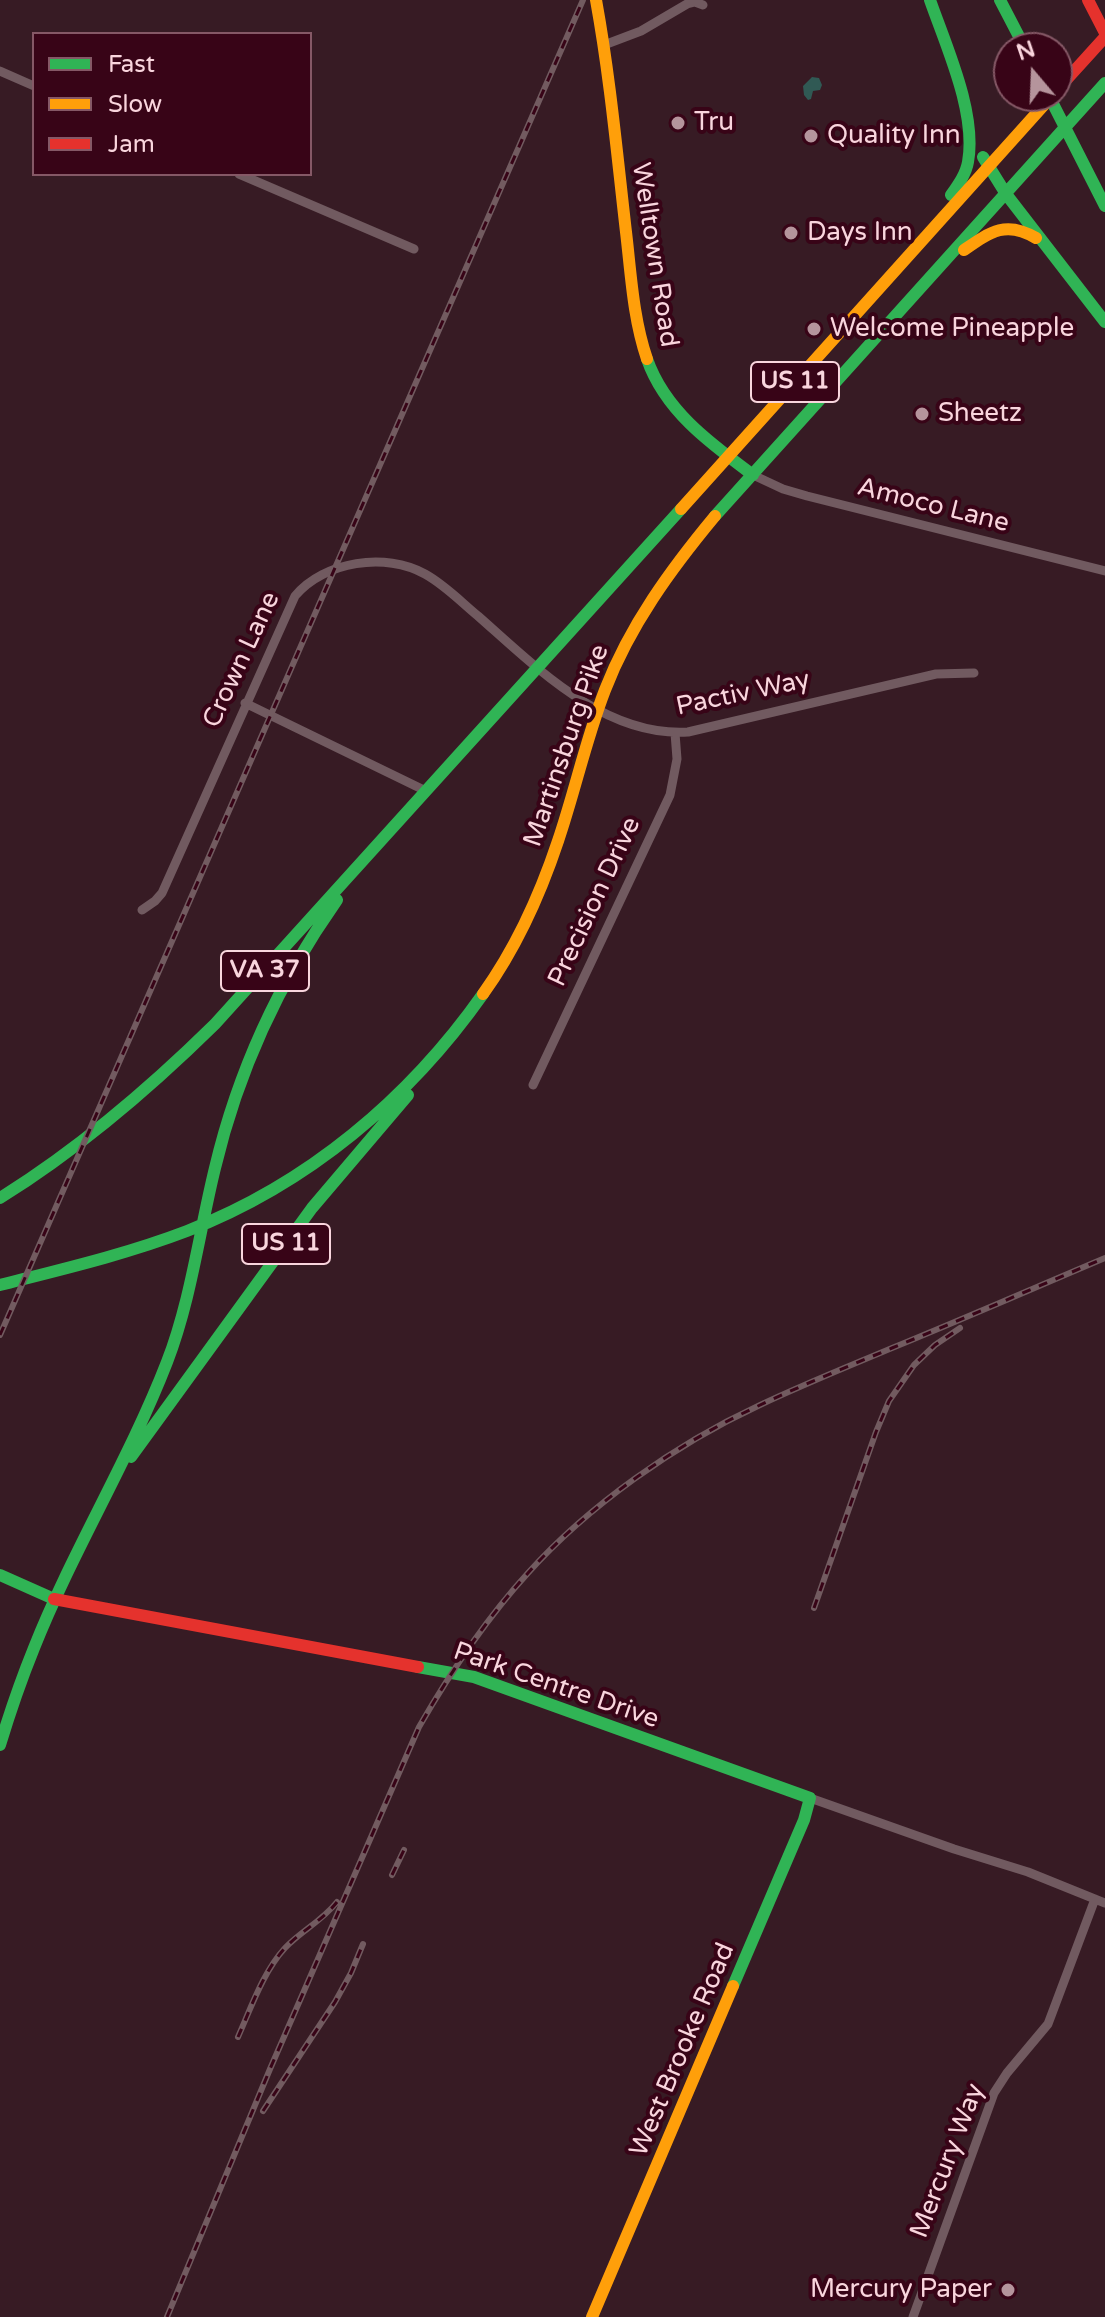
<!DOCTYPE html>
<style>
body{margin:0}
#map{position:relative;width:1105px;height:2317px;overflow:hidden;background:#371b24;font-family:"Varela Round",sans-serif}
canvas{display:block}
.legend{position:absolute;left:32px;top:32px;width:280px;height:144px;box-sizing:border-box;background:#380417;border:2px solid #855866;margin:0;padding:10px 14px;list-style:none;font-size:24px;color:#f9d5dd}
.legend li{display:flex;align-items:center;gap:16px;height:40px}
.legend b{width:40px;border:2px solid #855866}
.north{position:absolute;left:993px;top:32px;width:80px;height:80px;box-sizing:border-box;background:#380417;border:2px solid #855866;border-radius:50%;rotate:341deg;font-size:22px;font-weight:700;line-height:32px;text-align:center;color:#f9d5dd}
.north::after{content:'';display:block;margin:auto;width:28px;height:36px;background:#b5949c;clip-path:polygon(50% 0,100% 100%,50% 72%,0 100%)}
</style>
<div id="map">
<canvas width="1105" height="2317"></canvas>
<ul class="legend">
<li><b style="height:10px;background:#30b455"></b>Fast</li>
<li><b style="height:10px;background:#ff9f0a"></b>Slow</li>
<li><b style="height:10px;background:#e5322d"></b>Jam</li>
</ul>
<div class="north">N</div>
</div>
<script>
const context = document.querySelector('canvas').getContext('2d');
context.lineJoin = 'round';
function fillPath(path, color) {
  context.fillStyle = color;
  context.fill(path, 'evenodd');
}
function trace(path, color, width, dash) {
  context.strokeStyle = color;
  context.lineWidth = width;
  context.lineCap = dash ? 'butt' : 'round';
  context.setLineDash(dash || []);
  context.stroke(path);
}
function write(font, color, halo, rows, align = 'center') {
  context.font = font + ' "Varela Round",sans-serif';
  context.lineWidth = 8;
  context.setLineDash([]);
  context.textBaseline = 'middle';
  context.strokeStyle = halo;
  context.fillStyle = color;
  for (const [text, x, y, turn = 0] of rows) {
    context.save();
    context.translate(x, y);
    context.rotate((+turn || 0) * Math.PI / 180);
    context.textAlign = isNaN(turn) ? turn : align;
    if (halo) context.strokeText(text, 0, 0);
    context.fillText(text, 0, 0);
    context.restore();
  }
}
fillPath(new Path2D(`
 M812,77L819,78L822,85L820,90L813,91L811,99L808,100L804,95L803,86Z`), '#305954');
trace(new Path2D(`
 M604,45L641,31L687,4L695,2L703,5
 M0,71L34,86
 M239,174L414,249
 M753,475L783,489L807,496L1105,571
 M245,703L426,791
 M142,910L155,901L162,893L295,596C324,561 386,552 425,574C445,585 461,602 478,616C536,667 604,737 688,732L936,674L974,673
 M533,1085L670,795L677,759L675,733
 M810,1798L954,1849L1028,1872L1105,1903
 M913,2317L994,2093L1007,2073L1048,2024L1095,1899`), '#715a60', 9);
trace(new Path2D(`
 M930,0C946,46 977,113 968,162C966,174 958,185 951,195
 M1000,0L1025,48
 M1049,96L1105,206
 M983,157L1006,194L1105,322
 M647,359C665,411 711,444 753,475
 M715,516L1105,83
 M0,1198C79,1149 149,1089 215,1024L681,509
 M0,1285C63,1269 127,1254 187,1231C308,1184 409,1099 483,994
 M131,1457L312,1208L408,1095
 M0,1575L54,1599
 M418,1667L474,1677L810,1798L804,1820L733,1986
 M0,1745C10,1712 21,1680 34,1648C73,1550 129,1460 167,1362C191,1300 199,1233 215,1168C238,1071 279,982 337,900`), '#30b455', 12);
trace(new Path2D(`
 M596,0C610,77 617,154 626,232C631,274 633,318 647,359
 M964,250C990,232 1006,220 1036,238
 M681,509L1052,96
 M483,994C516,948 540,895 558,841C575,791 586,739 605,690C630,625 671,569 715,516
 M592,2317L733,1986`), '#ff9f0a', 12);
trace(new Path2D(`
 M1088,0L1105,33
 M1057,90L1105,37
 M54,1599L418,1667`), '#e5322d', 12);
const rail = new Path2D(`
 M0,1335L583,0
 M814,1608L876,1432L889,1401L914,1365L935,1345L960,1328
 M392,1875L404,1850
 M238,2037C251,2008 263,1972 285,1948C301,1931 322,1921 337,1902
 M263,2111L335,2002L351,1973L363,1944
 M167,2317L270,2069L419,1727C450,1673 486,1619 528,1573C588,1506 676,1444 758,1406C802,1385 847,1367 892,1348C963,1319 1034,1288 1105,1258`);
trace(rail, '#725b60', 6);
trace(rail, '#380417', 3, [9]);
for (const [x, y, r, color] of [
 [678,123,8,"#b5949c"],
 [811,136,8,"#b5949c"],
 [791,233,8,"#b5949c"],
 [814,329,8,"#b5949c"],
 [922,414,8,"#b5949c"],
 [1008,2290,8,"#b5949c"]
]) {
  const dot = new Path2D();
  dot.arc(x, y, r, 0, 2 * Math.PI);
  context.fillStyle = color;
  context.fill(dot);
  trace(dot, '#380417', 3);
}
for (const [x, y, w] of [
 [795,382,88],
 [265,971,88],
 [286,1244,88]
]) {
  const box = new Path2D();
  box.roundRect(x - w / 2, y - 20, w, 40, 6);
  context.fillStyle = '#380417';
  context.fill(box);
  trace(box, '#f9d5dd', 2);
}
write('bold 24px', '#f9d5dd', null, [
 ["US 11",795,382],
 ["VA 37",265,971],
 ["US 11",286,1244]
]);
write('26px', '#f9d5dd', '#380417', [
 ["Tru",694,123],
 ["Quality Inn",827,136],
 ["Days Inn",807,233],
 ["Welcome Pineapple",830,329],
 ["Sheetz",938,414],
 ["Mercury Paper",992,2290,"right"]
], 'left');
write('26px', '#f9d5dd', '#380417', [
 ["Welltown Road",654,255,81],
 ["Amoco Lane",933,506,14],
 ["Crown Lane",242,660,-65],
 ["Pactiv Way",743,694,-12],
 ["Martinsburg Pike",567,746,-71],
 ["Precision Drive",595,902,-65],
 ["Park Centre Drive",556,1686,19],
 ["West Brooke Road",683,2050,-67],
 ["Mercury Way",948,2161,-69]
]);
</script>
